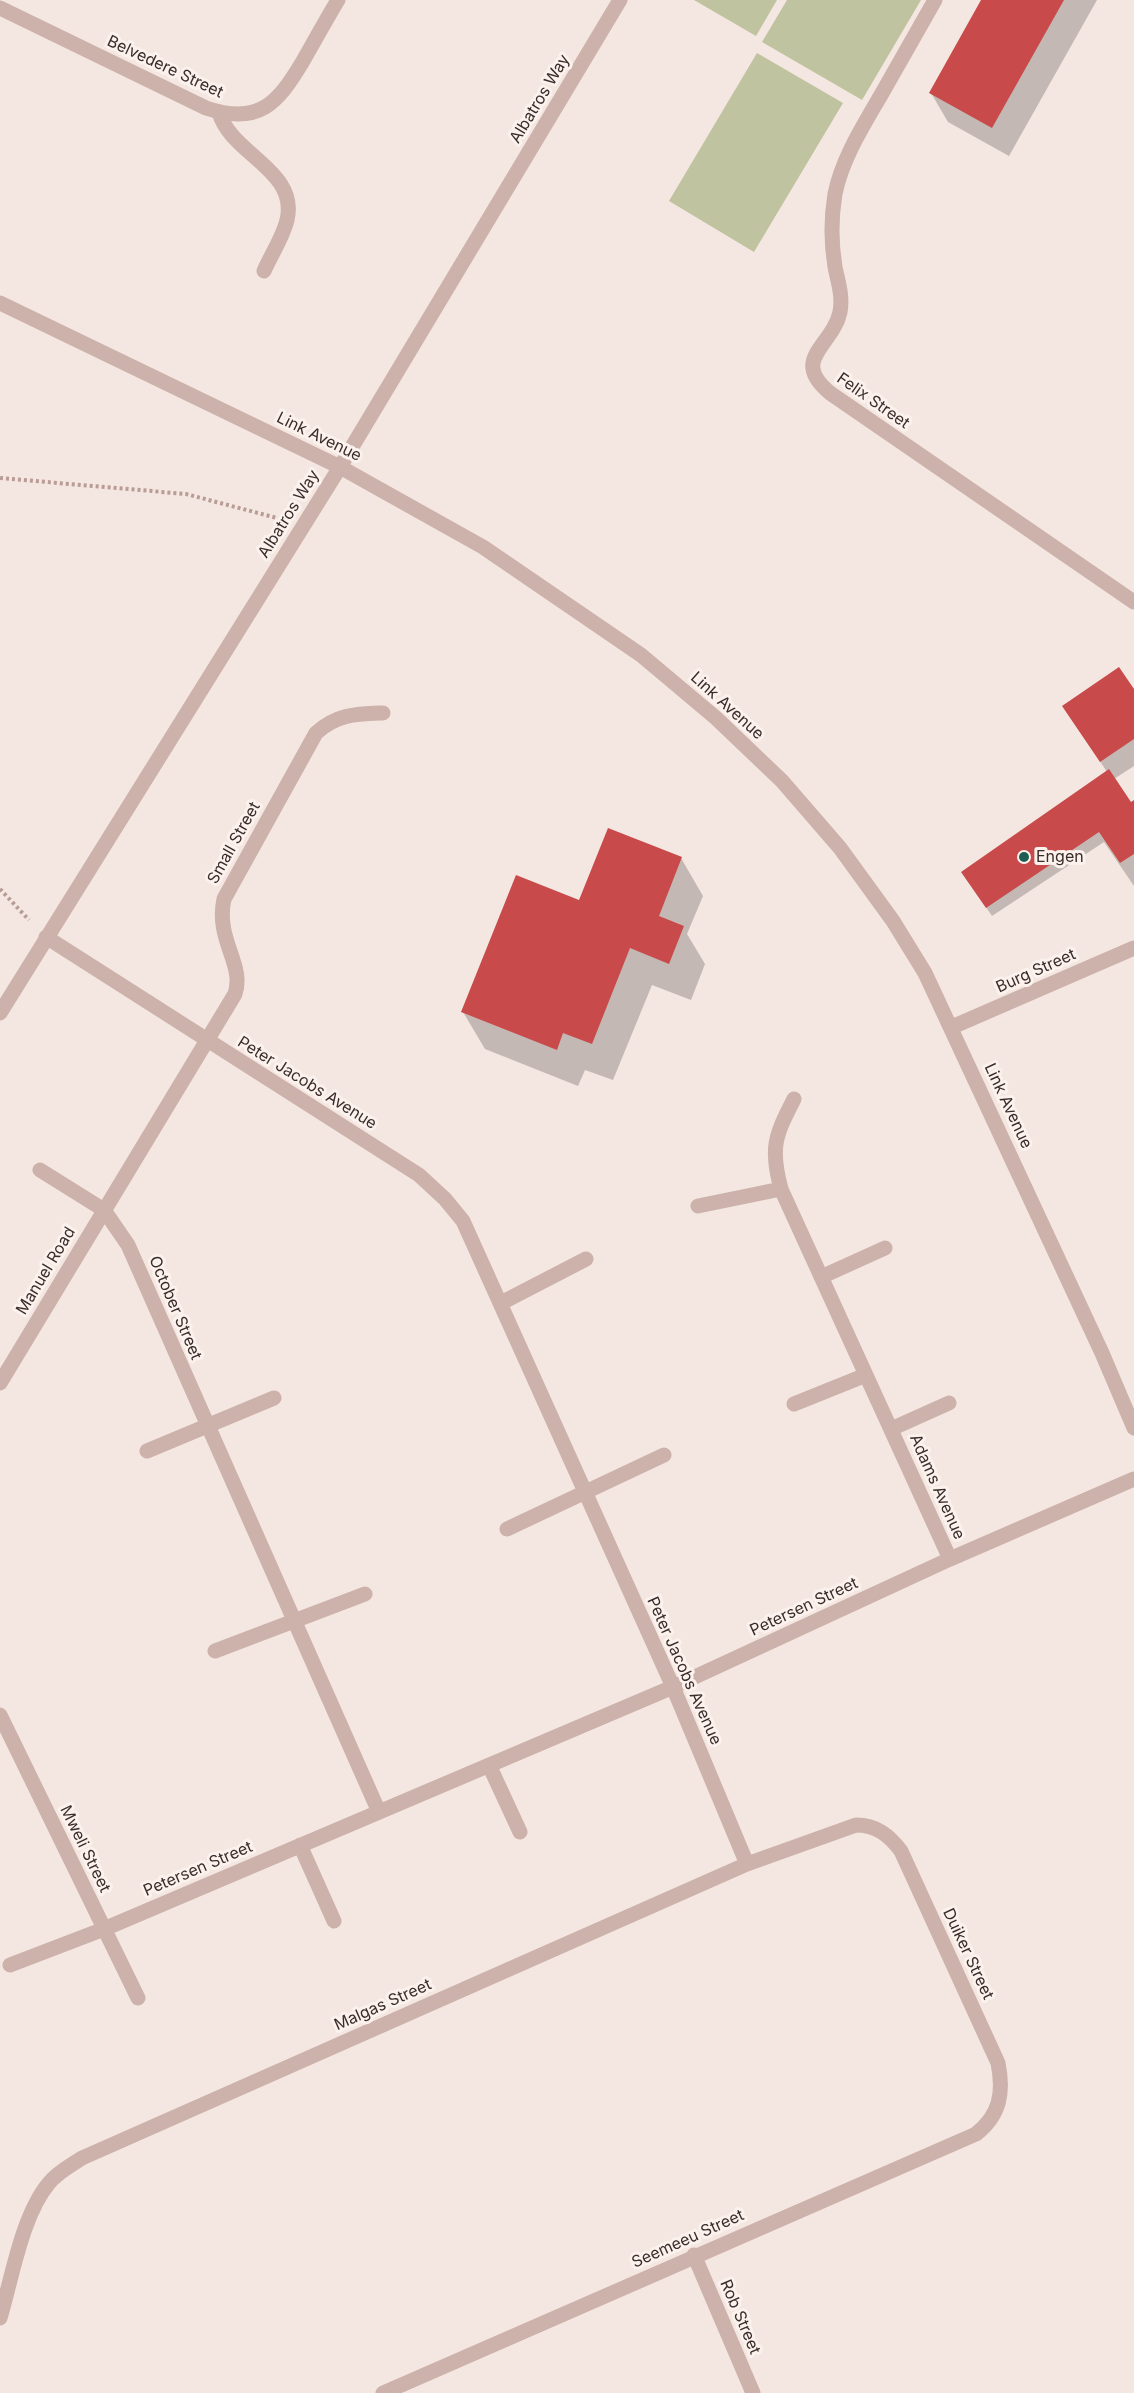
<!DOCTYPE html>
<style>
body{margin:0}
canvas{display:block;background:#f4e6e0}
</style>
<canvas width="1134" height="2393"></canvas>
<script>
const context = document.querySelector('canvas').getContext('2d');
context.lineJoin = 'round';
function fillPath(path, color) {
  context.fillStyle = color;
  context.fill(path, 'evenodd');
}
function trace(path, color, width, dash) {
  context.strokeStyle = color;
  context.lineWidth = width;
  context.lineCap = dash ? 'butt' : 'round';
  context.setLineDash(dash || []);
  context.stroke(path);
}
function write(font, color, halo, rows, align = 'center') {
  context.font = font + ' Inter,sans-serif';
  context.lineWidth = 6;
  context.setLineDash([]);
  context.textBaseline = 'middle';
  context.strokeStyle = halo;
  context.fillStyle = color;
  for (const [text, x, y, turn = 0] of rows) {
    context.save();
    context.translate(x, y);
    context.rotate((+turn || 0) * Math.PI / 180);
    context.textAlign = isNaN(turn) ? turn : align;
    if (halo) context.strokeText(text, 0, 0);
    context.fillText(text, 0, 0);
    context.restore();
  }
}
fillPath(new Path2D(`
 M694,0H777L756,36Z
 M787,0H921L862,100L762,42Z
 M757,53L843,103L754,252L669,201Z`), '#c0c39f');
fillPath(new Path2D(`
 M983,0H1097L1009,156L948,122L931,93Z
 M1134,692V766L1114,779L1131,804L1134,802V886L1104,842L992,916L969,882L1107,772L1064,706Z
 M681,858L703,896L687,934L705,964L691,1000L652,985L613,1080L585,1070L578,1086L485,1049L463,1012L579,902Z`), '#0003');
fillPath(new Path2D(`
 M981,0H1064L992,128L929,93Z
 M1119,667L1134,689V739L1100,762L1062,706Z
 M1109,769L1131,802L1134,800V854L1120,863L1099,832L986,908L961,872Z
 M608,828L682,857L659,916L684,926L669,964L630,948L592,1044L563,1033L557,1050L461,1012L516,875L579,900Z`), '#c84a4a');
trace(new Path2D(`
 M0,478L186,494L277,518
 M0,889L29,920`), '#b89c95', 4, [3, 3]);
trace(new Path2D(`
 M935,0C917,32 899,63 881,95C863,126 842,159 835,194C831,218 831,243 835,267C838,282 843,296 840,312C833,346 789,359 830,393L1134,602
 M219,112C230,154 299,170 287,220C283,237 271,255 264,271`), '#ccb2ab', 15);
trace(new Path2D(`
 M0,8L206,108C259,126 278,103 303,61C315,40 326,20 338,0
 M340,467L483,547L641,655L716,718L782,781L840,848L893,921L925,973L1102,1353L1134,1428
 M46,937L419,1175L445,1199L463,1221L673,1687L747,1864
 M952,1027L1134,948
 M794,1099C775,1136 770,1148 781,1189L950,1559
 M40,1170L104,1210L128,1245L379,1812
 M698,1206L781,1189
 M821,1277L885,1248
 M501,1303L586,1259
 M0,1383L235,994C245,964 215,940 224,899L316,733C337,714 356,714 383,713
 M794,1404L866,1375
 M891,1429L949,1403
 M147,1451L274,1398
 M507,1529L664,1455
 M215,1651L365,1594
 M0,1715L138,1998
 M489,1765L520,1832
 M300,1845L334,1921
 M10,1965L104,1929L673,1687L950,1559L1134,1479
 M694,2255L753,2393
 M0,2318C12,2278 22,2215 49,2183C58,2172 70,2166 82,2158L747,1864L856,1825C876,1825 889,1835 901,1851L998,2063C1004,2093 1000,2115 976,2134L383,2393`), '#ccb2ab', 15);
trace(new Path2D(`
 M0,303L340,467
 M0,1013L340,467L620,0`), '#ccb2ab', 15);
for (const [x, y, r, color] of [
 [1024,857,6,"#1f5d52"]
]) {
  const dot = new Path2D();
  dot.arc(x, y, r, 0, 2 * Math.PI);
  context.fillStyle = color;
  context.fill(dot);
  trace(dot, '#fbf1ed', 2);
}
write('16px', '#3a2c2a', '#fbf1ed', [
 ["Belvedere Street",165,67,25],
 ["Albatros Way",540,99,-59],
 ["Felix Street",873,401,35],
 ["Link Avenue",319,437,26],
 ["Albatros Way",289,514,-58],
 ["Link Avenue",727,706,42],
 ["Small Street",234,843,-61],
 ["Burg Street",1036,971,-24],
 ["Peter Jacobs Avenue",307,1083,32],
 ["Link Avenue",1008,1106,65],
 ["Manuel Road",46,1271,-59],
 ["October Street",175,1308,67],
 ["Adams Avenue",937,1487,66],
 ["Petersen Street",804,1607,-25],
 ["Peter Jacobs Avenue",684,1671,66],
 ["Mweli Street",85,1849,64],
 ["Petersen Street",198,1869,-23],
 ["Duiker Street",968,1954,65],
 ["Malgas Street",383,2005,-24],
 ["Seemeeu Street",688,2239,-24],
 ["Rob Street",740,2317,67]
]);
write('16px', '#3a2c2a', '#fbf1ed', [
 ["Engen",1036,857]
], 'left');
</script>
